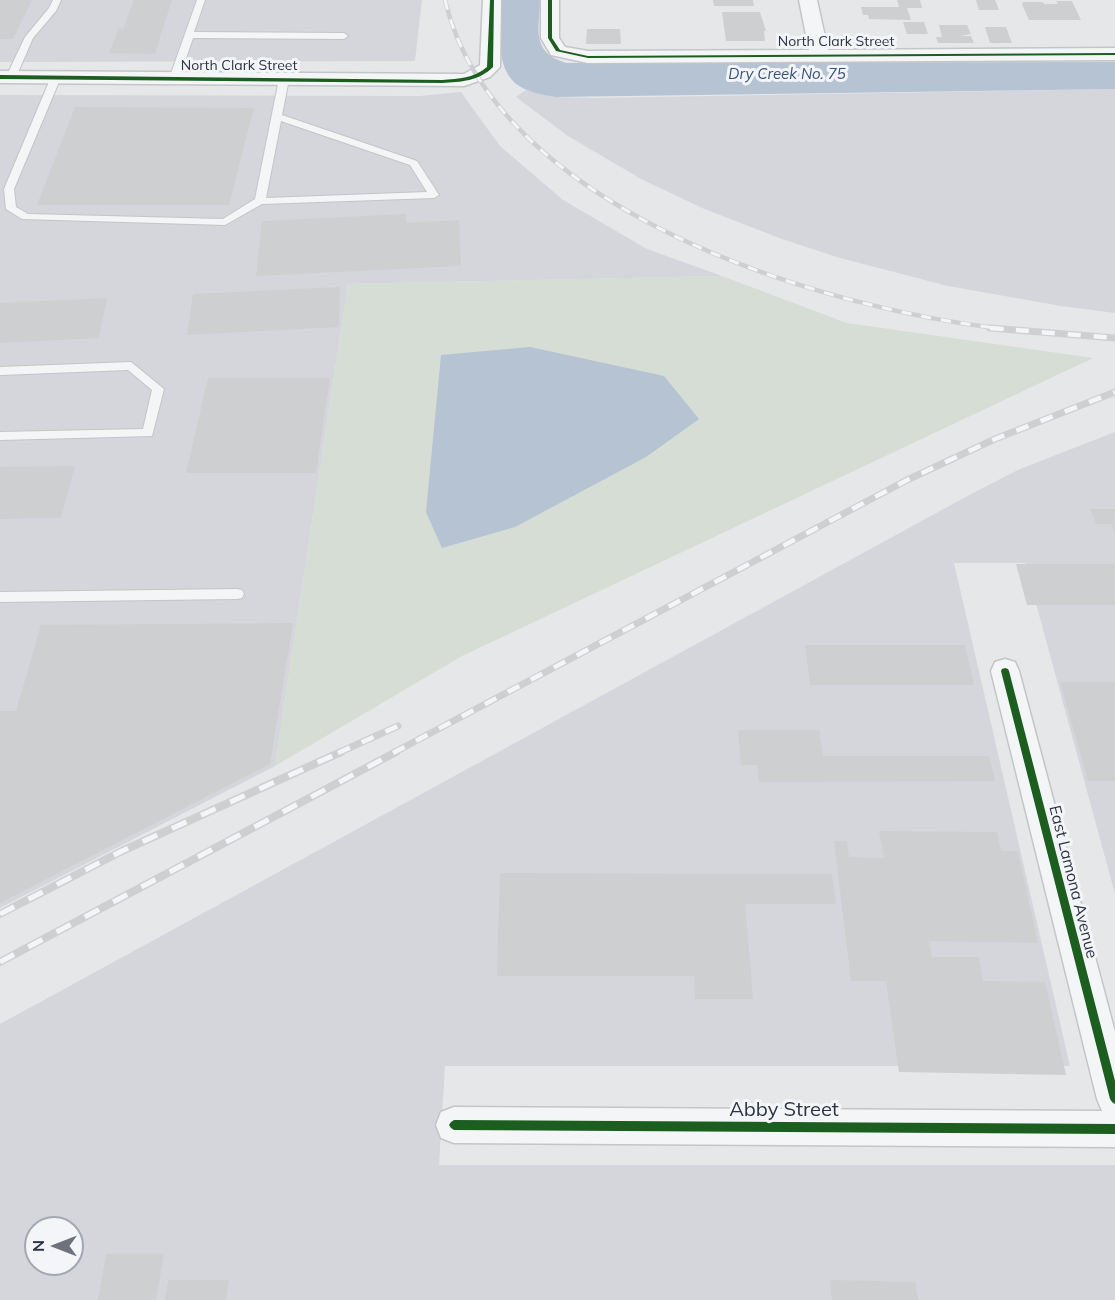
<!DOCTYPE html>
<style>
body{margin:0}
#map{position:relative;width:1115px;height:1300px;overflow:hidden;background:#e5e7e9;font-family:Mulish,sans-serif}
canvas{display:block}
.north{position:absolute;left:24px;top:1216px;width:60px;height:60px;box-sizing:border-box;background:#f3f5f8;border:2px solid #a3a7af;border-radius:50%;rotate:270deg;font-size:16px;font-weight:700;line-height:24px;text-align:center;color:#2c3342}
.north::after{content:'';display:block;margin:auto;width:21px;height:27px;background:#6d727c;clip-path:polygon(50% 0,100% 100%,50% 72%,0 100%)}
</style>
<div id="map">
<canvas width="1115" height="1300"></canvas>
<div class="north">N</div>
</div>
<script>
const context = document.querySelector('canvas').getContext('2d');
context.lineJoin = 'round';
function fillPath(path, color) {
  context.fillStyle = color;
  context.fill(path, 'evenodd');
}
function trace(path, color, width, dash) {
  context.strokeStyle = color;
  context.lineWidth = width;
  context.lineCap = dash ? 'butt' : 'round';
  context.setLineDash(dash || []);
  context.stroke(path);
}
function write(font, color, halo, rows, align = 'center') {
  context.font = font + ' Mulish,sans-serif';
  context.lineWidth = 6;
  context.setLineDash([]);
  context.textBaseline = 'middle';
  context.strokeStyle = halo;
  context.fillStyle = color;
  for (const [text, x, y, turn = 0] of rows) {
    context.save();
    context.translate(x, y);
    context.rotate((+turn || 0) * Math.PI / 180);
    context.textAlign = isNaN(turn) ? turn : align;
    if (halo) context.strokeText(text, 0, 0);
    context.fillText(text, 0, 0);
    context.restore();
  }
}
fillPath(new Path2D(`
 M0,0H422L415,61L0,62Z
 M1115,89V313L1061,306L948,286L840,258L782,239L702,208L641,179L568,136L516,97L526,90L555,97L593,98Z
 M461,92L500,146L563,200L647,249L722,276L348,284L275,766L0,908V95L420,96Z
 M1115,432V894L1025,563H954L1070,1066H445L439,1165H1115V1300H0V1024L973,493L1020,469ZM36,1228H72V1264H36Z`), '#d4d6dc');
fillPath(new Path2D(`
 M722,276L847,323L1093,358L462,656L275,766L348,284Z`), '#d5ddd5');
fillPath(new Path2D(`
 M502,0H540C539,31 531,52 566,63L1115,62V89L555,97C546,95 536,94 527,90C492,76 501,31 502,0Z
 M530,347L664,376L699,419L646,457L515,527L442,548L426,512L441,355Z`), '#b5c3d3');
fillPath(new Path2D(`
 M0,0H32L13,39H0Z
 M134,0H172L155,54L109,53L119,28L123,29Z
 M713,0H753L754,6H714Z
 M897,0H920L922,8H907L911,20L869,19L868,15H863L861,7H899Z
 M976,0H995L999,10H979Z
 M1056,1H1072L1081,20H1029L1022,4L1023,2H1043L1044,4H1058Z
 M722,12H760L766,31H764L765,41H726Z
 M903,22H924L928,34H907Z
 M939,25H967L971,34L960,36H971L974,43H938L936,37H942Z
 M985,27H1006L1012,43H990Z
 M587,29H620L621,44H586Z
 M75,107L254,108L229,205H37Z
 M406,214V223L459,220L461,266L256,276L262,221Z
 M340,287L339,327L187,335L193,294Z
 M107,298L99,338L0,343V303Z
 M208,378H330L316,473H186Z
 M75,466L61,518L0,519V467Z
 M1090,509H1115V534L1112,524H1096Z
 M1016,564H1115V605H1027Z
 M293,623L270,764L0,903V711H16L41,625Z
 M805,645H965L974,685H810Z
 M1060,682H1115V781H1088Z
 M738,730H819L823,756H989L995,781L759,782L757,765H741Z
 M879,831L997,832L1001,851H1018L1038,943L929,941L932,957H979L983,981L1045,982L1066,1075L899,1072L886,981H851L834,841H847L849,857L884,858Z
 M500,873L832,874L836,904H745L753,999H695L694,976H497Z
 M106,1254H164L156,1300H98Z
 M168,1280H229L226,1300H165Z
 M830,1280L915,1282L918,1300H832Z`), '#cdcfd1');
const service = new Path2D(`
 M53,0H61L56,11L33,38L16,77L8,79L6,77L25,37L49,8Z
 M197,0H205L194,32L344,33L348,36L344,39L193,38L179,79L171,81L169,79Z
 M56,74L61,77L14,189L16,207L28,214L223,219L255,199L279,79L284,76L289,79L282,115L417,161L439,195L434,198L262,204L225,225L22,219L6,209L4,189L51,77ZM281,121L410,165L427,192L266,198Z
 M131,362L164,389L152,436L0,440V432L143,429L152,390L128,370L0,375V367Z
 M237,589L242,590L244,594L242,598L237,599L0,602V592Z`);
const minor = new Path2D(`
 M483,0H501L500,67L490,77L464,86L0,83V71L464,74L480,65Z
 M541,0H559V38L565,47L588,51L809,50L799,0H817L828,50L1115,48V60L588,63L551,55L541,38Z
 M1005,659L1015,662L1019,671L1115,1032V1147L454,1143L441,1138L436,1125L441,1112L454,1107L1102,1111L1097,1099L991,671L995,662Z`);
trace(service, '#c3c5c7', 2);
trace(minor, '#c3c5c7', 3);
fillPath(service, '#f4f5f6');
fillPath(minor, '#f4f5f6');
const railFar2 = new Path2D(`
 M445,0C494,209 817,308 1004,329`);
const railFar1 = new Path2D(`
 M990,328L1115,338
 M338,753L398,726
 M393,753L907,480L995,439L1115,392`);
const rail = new Path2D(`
 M0,914L122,851L341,752
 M0,962L396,752`);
trace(railFar2, '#cecfd1', 4.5);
trace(railFar1, '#cecfd1', 7);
trace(rail, '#cecfd1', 8);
trace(railFar2, '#f3f5f8', 3, [10]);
trace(railFar1, '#f3f5f8', 4.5, [13]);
trace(rail, '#f3f5f8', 5, [16]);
fillPath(new Path2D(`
 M490,0H494L493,67C479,81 461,82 442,83L0,79V75L442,80C459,79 474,78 487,67Z
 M548,0H552V38L560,50L588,56L1115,53V55L588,58L556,51L548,38Z
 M1005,668L1008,669L1009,671L1115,1081V1104L1112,1102L1110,1099L1001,671L1002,669Z
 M454,1120L1115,1124V1134L454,1130L451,1128L449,1125L451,1122Z`), '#1b5e20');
write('14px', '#2c3342', '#f3f5f8', [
 ["North Clark Street",836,42],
 ["North Clark Street",239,66]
]);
write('italic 15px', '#375175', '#f3f5f8', [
 ["Dry Creek No. 75",787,74]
]);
write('16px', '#2c3342', '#f3f5f8', [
 ["East Lamona Avenue",1073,882,76]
]);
write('20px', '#2c3342', '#f3f5f8', [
 ["Abby Street",784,1110]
]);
</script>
